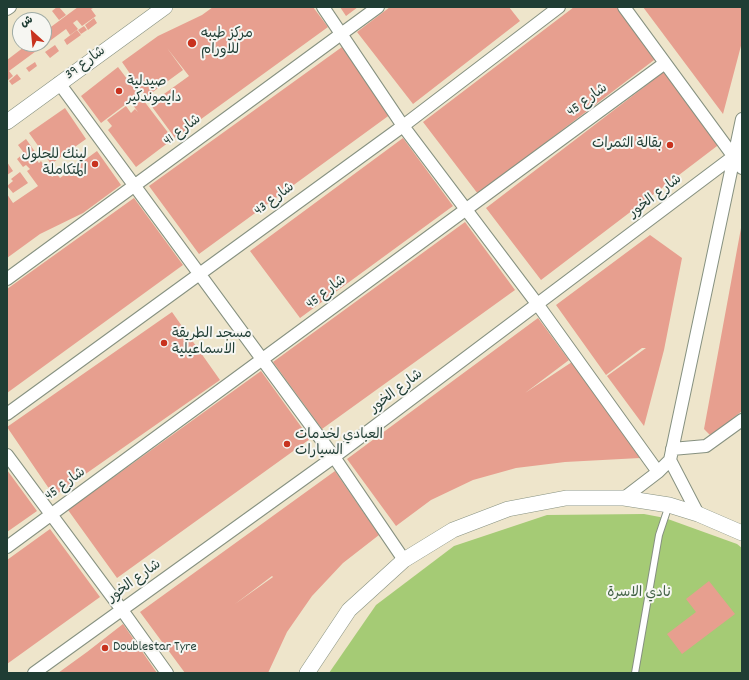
<!DOCTYPE html>
<meta charset="utf-8">
<style>
body{margin:0}
#map{position:relative;width:749px;height:680px;overflow:hidden;background:#eee5cb;font-family:Dekko,"Playpen Sans Arabic",sans-serif}
canvas{display:block}
.frame{position:absolute;inset:0;border:8px solid #1f3d34;pointer-events:none}
.north{position:absolute;left:12px;top:12px;width:40px;height:40px;box-sizing:border-box;background:#f6f6f2;border:1px solid #a0aca6;border-radius:50%;rotate:333deg;font-size:11px;font-weight:700;line-height:16px;text-align:center;color:#1f3d34}
.north::after{content:'';display:block;margin:auto;width:14px;height:18px;background:#c8321e;clip-path:polygon(50% 0,100% 100%,50% 72%,0 100%)}
</style>
<div id="map">
<canvas width="749" height="680"></canvas>
<div class="frame"></div>
<div class="north">ش</div>
</div>
<script>
const context = document.querySelector('canvas').getContext('2d');
context.lineJoin = 'round';
function fillPath(path, color) {
  context.fillStyle = color;
  context.fill(path, 'evenodd');
}
function trace(path, color, width, dash) {
  context.strokeStyle = color;
  context.lineWidth = width;
  context.lineCap = dash ? 'butt' : 'round';
  context.setLineDash(dash || []);
  context.stroke(path);
}
function write(font, color, halo, rows, align = 'center') {
  context.font = font + ' Dekko,"Playpen Sans Arabic",sans-serif';
  context.lineWidth = 4;
  context.setLineDash([]);
  context.textBaseline = 'middle';
  context.strokeStyle = halo;
  context.fillStyle = color;
  for (const [text, x, y, turn = 0] of rows) {
    context.save();
    context.translate(x, y);
    context.rotate((+turn || 0) * Math.PI / 180);
    context.textAlign = isNaN(turn) ? turn : align;
    if (halo) context.strokeText(text, 0, 0);
    context.fillText(text, 0, 0);
    context.restore();
  }
}
fillPath(new Path2D(`
 M644,514L665,518L737,544L742,548V673H329L376,605L454,546L547,515Z`), '#a5cb75');
fillPath(new Path2D(`
 M57,7H59L66,15L59,20L52,11Z
 M78,7H95L91,9L96,16L82,26L77,20L73,23L78,29L70,35L66,29L9,71L13,76L7,81V60L28,44H44V32Z
 M213,7H313L328,27L175,138L150,104L189,76L167,48L183,70L146,97L122,62L158,36L202,15Z
 M340,7H358L346,16Z
 M390,7H509L520,21L413,104L357,32Z
 M574,7H619L658,57L478,194L423,122Z
 M643,7H742V42L723,114Z
 M94,18L97,23L88,30L85,25Z
 M84,26L87,30L81,34L78,30Z
 M77,30L81,35L67,45L64,40Z
 M55,45L59,51L50,58L45,52Z
 M342,47L391,114L199,254L149,186Z
 M35,62L37,66L29,72L26,68Z
 M118,67L173,139L136,167L108,130L112,126L107,120L126,106L131,113L135,109L138,112L130,101L101,123L81,96Z
 M665,71L721,143L541,280L486,208Z
 M17,74L21,79L12,85L9,81Z
 M65,108L86,139L51,164L29,133Z
 M403,138L453,206L300,318L250,251Z
 M26,139L38,156L35,158L39,163L41,161L52,177L57,174L60,178L97,151L121,185L83,213L40,234L7,258V194L13,203L38,186L27,171L30,169L26,165L23,167L17,159L24,153L18,145Z
 M7,162L13,171L7,175Z
 M20,172L28,183L13,193L7,186L13,181L11,179Z
 M134,198L183,265L7,393V289Z
 M465,222L515,290L322,429L273,362Z
 M741,228L742,411L711,436L704,429Z
 M650,235L682,258L664,350L644,426L607,376L646,348H642L606,375L556,305Z
 M172,312L220,380L54,496L7,427Z
 M538,318L569,360L525,393L572,362L640,458L565,462L516,468L473,480L431,500L396,526L347,459Z
 M261,371L310,439L117,578L68,510Z
 M7,470L37,511L7,532Z
 M335,471L379,535L343,563L312,596L287,632L268,673H185L140,612ZM272,576L273,577L235,604Z
 M50,529L100,597L7,664V560Z
 M709,581L735,614L682,654L667,634L696,612L686,599Z
 M123,624L157,673H58L87,652Z`), '#e79f8f');
const service = new Path2D(`
 M635,673L659,535L669,505`);
const minor = new Path2D(`
 M323,7L403,126L538,305L658,472
 M624,7L742,168
 M7,9L10,7
 M59,83L334,457L404,560
 M7,279L378,7
 M7,414L403,126L559,7
 M672,449L706,446L742,420
 M7,455L122,610L167,673
 M670,460L698,514
 M624,498L658,472L670,460L742,119
 M7,547L665,63
 M34,673L334,457L742,150`);
const tertiary = new Path2D(`
 M7,122L165,7
 M307,673L349,610L404,560L453,530L508,509L566,498H624L669,505L698,514L742,533`);
trace(service, '#869180', 8);
trace(minor, '#869180', 14);
trace(tertiary, '#869180', 16);
trace(service, '#fff', 6);
trace(minor, '#fff', 12);
trace(tertiary, '#fff', 15);
for (const [x, y, r, color] of [
 [192,43,5,"#c8321e"],
 [119,91,4,"#c8321e"],
 [670,145,4,"#c8321e"],
 [95,164,4,"#c8321e"],
 [164,343,4,"#c8321e"],
 [287,444,4,"#c8321e"],
 [105,648,4,"#c8321e"]
]) {
  const dot = new Path2D();
  dot.arc(x, y, r, 0, 2 * Math.PI);
  context.fillStyle = color;
  context.fill(dot);
  trace(dot, '#f6f6f2', 1.5);
}
write('14px', '#1f3d34', '#f6f6f2', [
 ["مركز طيبه",201,35],
 ["للاورام",201,51],
 ["صيدلية",127,83],
 ["دايموندكير",127,99],
 ["بقالة الثمرات",662,145,"right"],
 ["لينك للحلول",87,156,"right"],
 ["المتكاملة",87,172,"right"],
 ["مسجد الطريقة",172,335],
 ["الاسماعيلية",172,351],
 ["العبادي لخدمات",295,436],
 ["السيارات",295,452],
 ["Doublestar Tyre",113,648]
], 'left');
write('14px', '#1f3d34', '#f6f6f2', [
 ["شارع 39",86,64,-36],
 ["شارع 45",588,101,-36],
 ["شارع 41",183,131,-36],
 ["شارع الخور",656,197,-37],
 ["شارع 43",275,200,-36],
 ["شارع 45",327,293,-37],
 ["شارع الخور",397,392,-37],
 ["شارع 45",66,485,-36],
 ["شارع الخور",135,582,-36]
]);
write('14px', '#406044', '#f6f6f2', [
 ["نادي الاسرة",639,594]
]);
</script>
